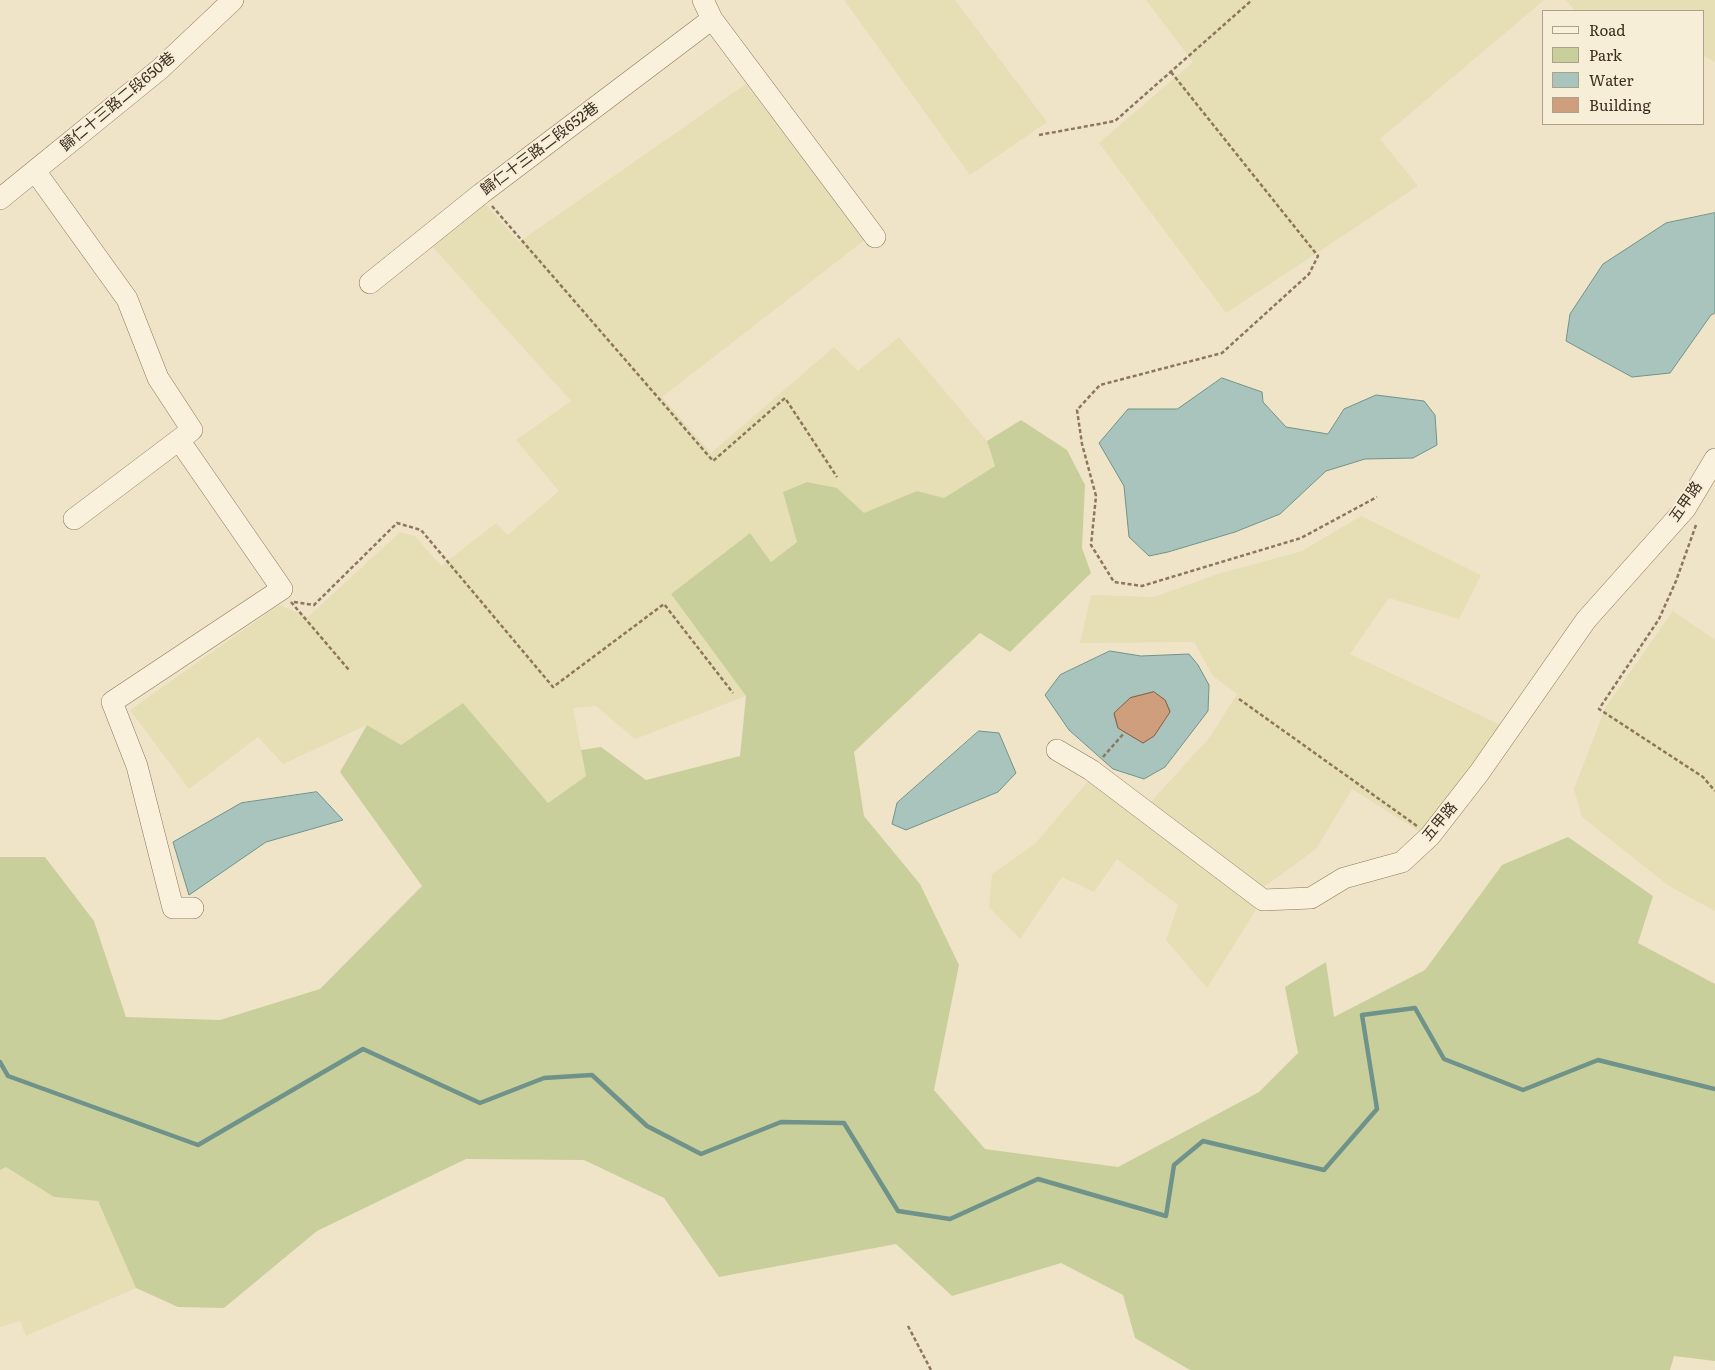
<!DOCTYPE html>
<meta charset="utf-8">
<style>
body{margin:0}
#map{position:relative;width:1715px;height:1370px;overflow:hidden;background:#f0e4c8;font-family:Literata,serif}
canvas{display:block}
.legend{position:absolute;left:1542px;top:10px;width:162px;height:115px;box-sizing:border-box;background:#f7eed8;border:1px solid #ada18e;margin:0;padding:6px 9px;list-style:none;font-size:15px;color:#3d2e20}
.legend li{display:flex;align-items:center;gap:10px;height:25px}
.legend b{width:25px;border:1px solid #ada18e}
</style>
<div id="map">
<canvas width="1715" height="1370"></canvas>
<ul class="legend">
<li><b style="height:6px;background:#faf1dc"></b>Road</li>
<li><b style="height:14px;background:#c9cf9b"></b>Park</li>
<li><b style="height:14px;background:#a9c4bc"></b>Water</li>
<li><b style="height:14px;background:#cf9f7d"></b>Building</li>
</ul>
</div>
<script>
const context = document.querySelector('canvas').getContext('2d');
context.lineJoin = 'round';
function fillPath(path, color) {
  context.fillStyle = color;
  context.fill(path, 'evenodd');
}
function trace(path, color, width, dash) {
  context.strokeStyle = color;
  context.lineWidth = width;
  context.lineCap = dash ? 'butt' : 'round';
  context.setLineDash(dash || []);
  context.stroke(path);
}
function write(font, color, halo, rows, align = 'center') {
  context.font = font + ' Literata,"Noto Sans TC",serif';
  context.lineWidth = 4;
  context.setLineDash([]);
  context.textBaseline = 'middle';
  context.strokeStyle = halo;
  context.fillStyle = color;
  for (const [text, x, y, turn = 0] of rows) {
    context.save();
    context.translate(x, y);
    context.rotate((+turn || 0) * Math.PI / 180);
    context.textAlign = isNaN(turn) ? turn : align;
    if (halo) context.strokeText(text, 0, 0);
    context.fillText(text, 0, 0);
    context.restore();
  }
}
fillPath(new Path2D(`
 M844,0H955L1047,122L970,175Z
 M1146,0H1544L1380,139L1418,186L1226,313L1099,143L1193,62Z
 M1566,0H1715V62L1704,56V11H1575Z
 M746,84L866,239L662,397L711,453L834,347L858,371L899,337L987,441L995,466L944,498L917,491L864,514L837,488L797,542L771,562L750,533L671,594L746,696L635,739L596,706L573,708L586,776L548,803L463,703L401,745L367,725L283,764L258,737L189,789L130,710L279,605L308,617L400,532L415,536L441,566L496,523L508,535L559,491L516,440L571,401L431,245L482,200L519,242Z
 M1361,516L1481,575L1459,619L1389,598L1350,654L1501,725L1422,833L1352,789L1316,849L1265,886L1254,913L1207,988L1166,940L1178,905L1117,859L1094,892L1062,877L1020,939L989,907L992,874L1035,844L1089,780L1137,817L1210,737L1237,694L1213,676L1194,642L1080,643L1091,595L1154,597L1218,574L1302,551Z
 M1673,611L1715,640V911L1669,886L1582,817L1574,789L1605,708Z
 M6,1167L54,1197L98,1201L136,1288L26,1336L20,1321L0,1327V1170Z`), '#e6deb5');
fillPath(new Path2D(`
 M1021,420L1067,450L1085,485L1082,548L1091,573L1010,652L980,633L854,752L864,816L920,884L959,965L934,1090L985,1149L1118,1167L1259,1092L1298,1053L1285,987L1326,962L1334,1017L1425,970L1502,865L1568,837L1653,896L1638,943L1715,984V1361L1674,1356L1670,1370H1190L1135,1338L1123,1295L1061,1263L952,1296L896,1244L719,1277L664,1198L584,1160L466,1159L317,1231L224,1308L178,1307L136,1288L98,1201L54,1197L6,1167L0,1170V857H45L94,921L126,1017L220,1020L320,989L422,886L340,772L367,725L401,745L463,703L548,803L586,776L581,750L601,747L646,780L740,756L746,696L671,594L750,533L771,562L797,542L783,492L807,482L837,488L864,513L917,491L944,498L995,466L987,441Z`), '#c9cf9b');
const water = new Path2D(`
 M1715,213V313L1711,315L1670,373L1632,377L1566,341L1570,314L1603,264L1666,223Z
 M1222,378L1262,392L1263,402L1286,427L1328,434L1344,409L1376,395L1424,401L1435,415L1437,445L1413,458L1365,459L1326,471L1280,514L1235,532L1168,552L1149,556L1129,537L1124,486L1099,443L1128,409H1177Z
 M1110,651L1141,656L1189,654L1198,665L1209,685L1208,711L1165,767L1144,779L1113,769L1069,730L1045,695L1060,675ZM1154,692L1165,700L1170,711L1154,736L1143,743L1118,728L1114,714L1130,698Z
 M979,731L999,733L1016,773L998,792L906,830L892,824L897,803Z
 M317,792L343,820L266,842L189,895L173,842L241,803Z`);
fillPath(water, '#a9c4bc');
trace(water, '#6f938a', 1);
trace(new Path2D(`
 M0,1062L8,1076L198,1145L363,1049L480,1103L544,1078L592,1075L647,1126L701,1154L781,1122L844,1123L898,1211L950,1219L1038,1179L1166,1216L1174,1165L1203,1141L1324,1170L1377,1109L1362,1015L1415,1008L1444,1059L1523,1090L1598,1060L1715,1089`), '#6f938a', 4.5);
const building = new Path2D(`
 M1154,692L1165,700L1170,712L1154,736L1143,743L1118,728L1114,713L1130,698Z`);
fillPath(building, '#cf9f7d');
trace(building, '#8d5f41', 1);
const minor = new Path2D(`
 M712,19L875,237
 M35,171L127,299L158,378L192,430L74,519
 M0,199L160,69L233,0
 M370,283L482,193L712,19L703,0
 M179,440L282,589L112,702L137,766L173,908H193
 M1057,750L1091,770L1263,900L1311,898L1344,878L1402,862L1430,836L1479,773L1586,620L1685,509L1715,459`);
trace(minor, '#8d765c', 22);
trace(new Path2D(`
 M1171,72L1318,256L1309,274L1222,353L1100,385L1077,410L1082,444L1096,496L1091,545L1114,582L1142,586L1301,538L1377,497
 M1039,135L1115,121L1252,0
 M492,206L713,461L785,398L837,477
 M1696,525L1676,581L1659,619L1599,709L1703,777L1715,791
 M291,602L349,670
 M294,602L314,605L397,523L421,530L553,687L664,604L733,693
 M1239,699L1417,826
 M1103,757L1125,732
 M908,1326L931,1370`), '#8d765c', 2.5, [4, 2.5]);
trace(minor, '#faf1dc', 21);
write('15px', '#3d2e20', '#f7eed8', [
 ["歸仁十三路二段650巷",118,102,-40],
 ["歸仁十三路二段652巷",540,149,-37],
 ["五甲路",1686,502,-55],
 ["五甲路",1440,822,-50]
]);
</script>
